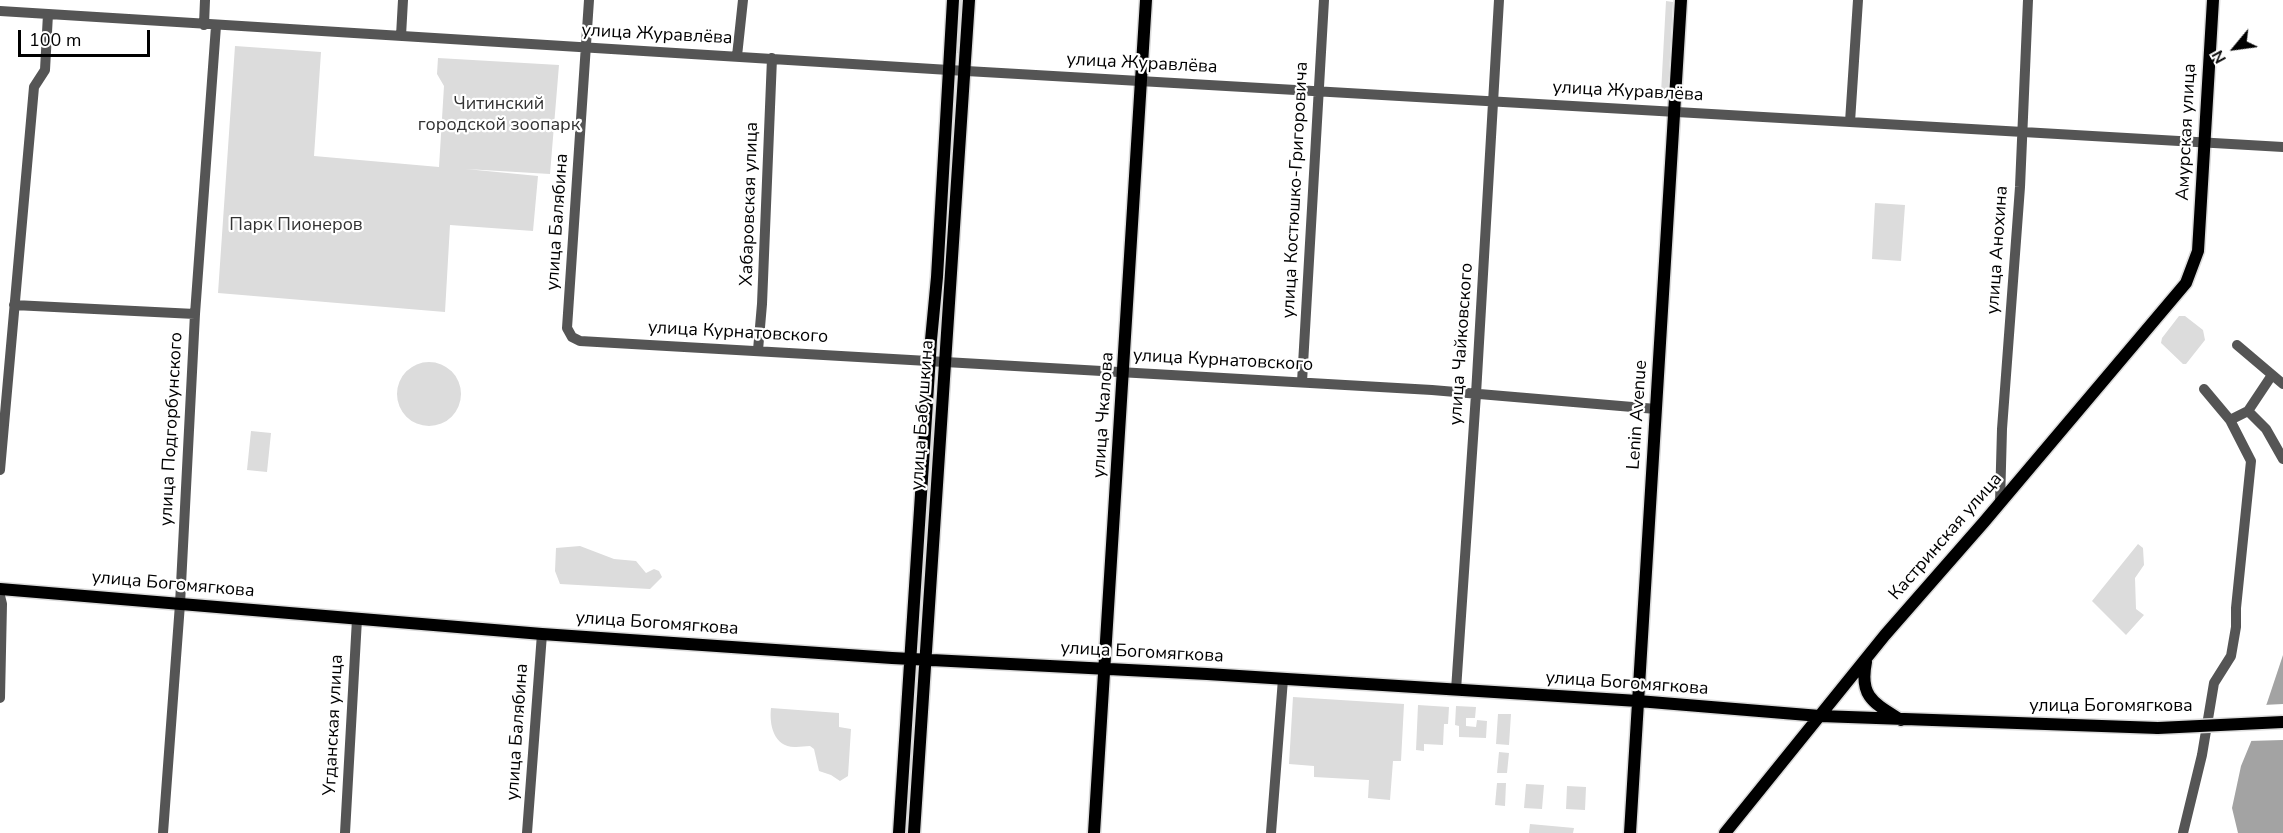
<!DOCTYPE html>
<meta charset="utf-8">
<style>
body{margin:0}
#map{position:relative;width:2283px;height:833px;overflow:hidden;background:#fff;font-family:"Nunito Sans",sans-serif}
canvas{display:block}
.north{position:absolute;left:2205px;top:18px;width:60px;height:60px;-webkit-text-stroke:4px #fff;paint-order:stroke;rotate:241deg;font-size:16px;font-weight:700;line-height:24px;text-align:center;color:#000}
.north::after{content:'';display:block;margin:auto;width:21px;height:27px;background:#000;clip-path:polygon(50% 0,100% 100%,50% 72%,0 100%)}
.scale{position:absolute;left:18px;top:30px;width:132px;height:27px;box-sizing:border-box;border:3px solid #000;border-top:0;padding-left:8px;font-size:18px;line-height:21px;white-space:nowrap;color:#000;-webkit-text-stroke:4px #fff;paint-order:stroke}
</style>
<div id="map">
<canvas width="2283" height="833"></canvas>
<div class="north">N</div>
<div class="scale">100 m</div>
</div>
<script>
const context = document.querySelector('canvas').getContext('2d');
context.lineJoin = 'round';
function fillPath(path, color) {
  context.fillStyle = color;
  context.fill(path, 'evenodd');
}
function trace(path, color, width, dash) {
  context.strokeStyle = color;
  context.lineWidth = width;
  context.lineCap = dash ? 'butt' : 'round';
  context.setLineDash(dash || []);
  context.stroke(path);
}
function write(font, color, halo, rows, align = 'center') {
  context.font = font + ' "Nunito Sans",sans-serif';
  context.lineWidth = 4.5;
  context.setLineDash([]);
  context.textBaseline = 'middle';
  context.strokeStyle = halo;
  context.fillStyle = color;
  for (const [text, x, y, turn = 0] of rows) {
    context.save();
    context.translate(x, y);
    context.rotate((+turn || 0) * Math.PI / 180);
    context.textAlign = isNaN(turn) ? turn : align;
    if (halo) context.strokeText(text, 0, 0);
    context.fillText(text, 0, 0);
    context.restore();
  }
}
fillPath(new Path2D(`
 M957,0H962L958,53H954Z
 M1666,1L1673,2L1668,94L1661,93Z
 M235,46L321,52L314,156L439,167L444,86L437,74L438,58L559,65L550,174L466,169L538,176L533,231L450,225L445,312L218,293Z
 M951,126L953,134L939,347L940,314L937,309Z
 M1875,203L1905,205L1901,261L1872,259Z
 M2179,316H2185L2203,330L2205,340L2186,364H2183L2161,343L2162,338Z
 M397 394a32 32 0 1 1 64 0a32 32 0 1 1-64 0Z
 M933,385V417L935,425L920,636L923,590L920,586Z
 M251,431L271,433L267,472L247,470Z
 M2138,544L2143,548L2144,565L2135,578L2136,609L2144,615L2126,635L2092,601Z
 M580,546L614,559L636,561L646,573L654,569L659,571L662,577L650,589L560,584L555,571L556,548Z
 M912,692H918L909,833H902Z
 M1293,697L1404,704L1401,761H1393L1390,800L1368,798L1369,780L1314,777V766L1289,764Z
 M1418,705L1449,707L1448,724H1444L1443,745L1424,744V751L1416,750Z
 M1456,706L1476,707L1475,718H1466V726L1476,727L1477,720L1487,721L1486,738L1459,737V726L1455,725Z
 M771,708L839,713V727L851,729L848,776L840,781L831,775L819,771L814,749L810,746C805,746 801,747 796,747C774,748 769,725 771,708Z
 M1498,714H1511L1509,745L1496,744Z
 M1499,752L1509,753L1507,773H1497Z
 M1497,783H1506L1505,806L1495,805Z
 M1526,784L1544,785L1542,809L1524,808Z
 M1567,786L1586,787L1585,810L1566,809Z
 M1530,824L1574,828L1573,833H1529Z`), '#dcdcdc');
fillPath(new Path2D(`
 M2283,655V833H2238L2232,808L2241,766L2267,703Z`), '#a3a3a3');
fillPath(new Path2D(`
 M2283,704V740L2248,741L2263,705Z`), '#fff');
const major = new Path2D(`
 M0,589L542,634L892,658L1207,674L1638,701L1820,716L2158,728
 M1866,662C1859,697 1874,703 1901,720
 M899,833L931,340L937,277L953,0
 M914,833L969,0
 M1094,833L1146,0
 M1630,833L1681,0
 M1725,833L1885,635L1984,522L2186,283L2198,251L2213,0`);
trace(major, '#dbdbdb', 15);
trace(new Path2D(`
 M589,0L567,328L572,337L580,341L1432,390L1656,409
 M0,11L949,70L2283,147
 M204,25L205,0
 M401,36L403,0
 M737,56L743,0
 M1850,122L1858,0
 M14,305L195,314
 M2237,345L2283,384
 M758,350L762,304L772,58
 M1302,382L1324,0
 M2248,411L2266,429L2283,459
 M2230,420L2248,411L2272,375
 M0,470L34,87L45,70L48,14
 M2000,503L2002,429L2020,187L2028,0
 M0,596L2,604L0,698
 M1456,690L1476,394L1499,0
 M163,833L180,604L195,314L216,26
 M345,833L357,619
 M527,833L542,634
 M1271,833L1283,679
 M2183,833L2202,755L2214,683L2231,656L2236,627V608L2251,461L2230,420L2204,389`), '#555', 10);
trace(major, '#000', 12);
const majorBridge = new Path2D(`
 M2158,728L2283,722`);
trace(majorBridge, '#dbdbdb', 15, []);
trace(majorBridge, '#000', 12);
write('18px', '#000', '#fff', [
 ["улица Журавлёва",657,35,3],
 ["улица Журавлёва",1142,64,3],
 ["улица Журавлёва",1628,92,3],
 ["Амурская улица",2187,132,-87],
 ["улица Костюшко-Григоровича",1296,190,-87],
 ["Хабаровская улица",750,204,-88],
 ["улица Балябина",558,222,-86],
 ["улица Анохина",1998,250,-86],
 ["улица Курнатовского",738,333,3],
 ["улица Чайковского",1462,344,-86],
 ["улица Курнатовского",1223,361,3],
 ["улица Бабушкина",923,415,-86],
 ["улица Чкалова",1104,415,-86],
 ["Lenin Avenue",1638,415,-86],
 ["улица Подгорбунского",172,429,-87],
 ["Кастринская улица",1946,537,-49],
 ["улица Богомягкова",173,585,5],
 ["улица Богомягкова",657,624,4],
 ["улица Богомягкова",1142,653,3],
 ["улица Богомягкова",1627,684,4],
 ["улица Богомягкова",2111,707],
 ["Угданская улица",334,725,-87],
 ["улица Балябина",518,732,-86]
]);
write('18px', '#333', '#fff', [
 ["Читинский",499,105],
 ["городской зоопарк",499,126],
 ["Парк Пионеров",296,226]
]);
</script>
